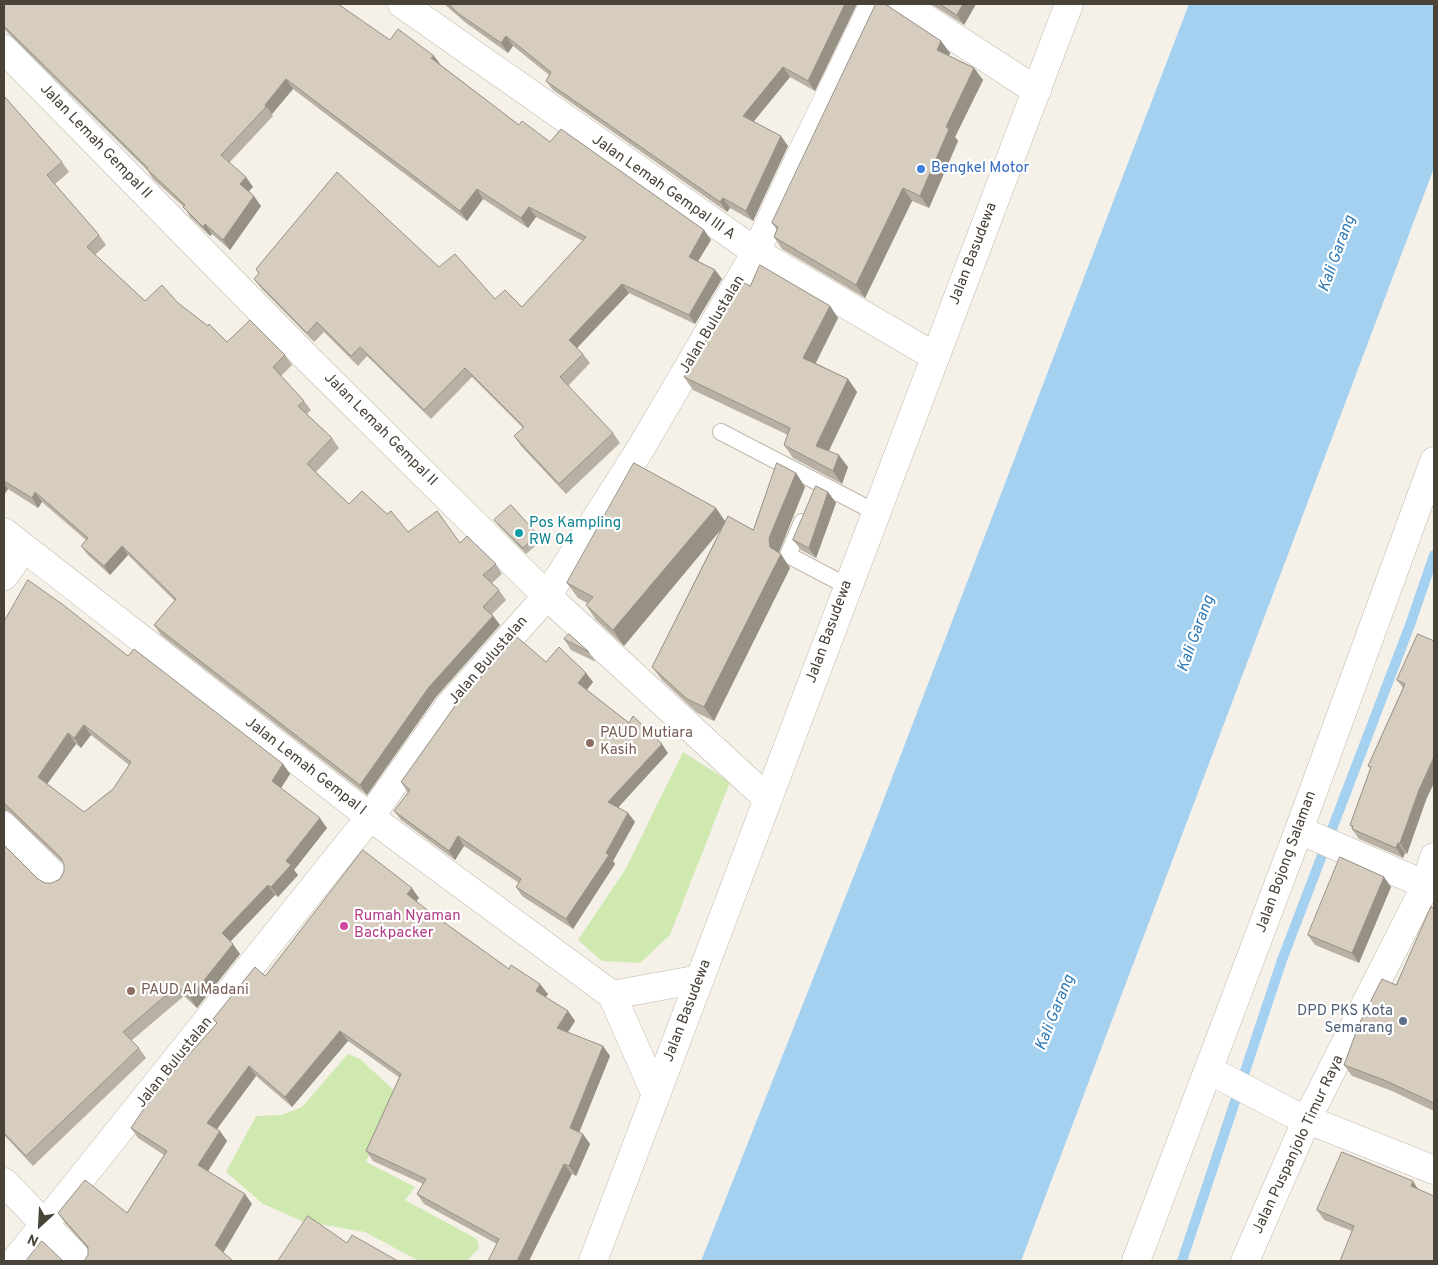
<!DOCTYPE html>
<style>
body{margin:0}
#map{position:relative;width:1438px;height:1265px;overflow:hidden;background:#f5f1e9;font-family:Overpass,sans-serif}
canvas{display:block}
.frame{position:absolute;inset:0;border:5px solid #484237;pointer-events:none}
.north{position:absolute;left:15px;top:1200px;width:50px;height:50px;-webkit-text-stroke:4px #fff;paint-order:stroke;rotate:205deg;font-size:14px;font-weight:700;line-height:20px;text-align:center;color:#484237}
.north::after{content:'';display:block;margin:auto;width:18px;height:22px;background:#484237;clip-path:polygon(50% 0,100% 100%,50% 72%,0 100%)}
</style>
<div id="map">
<canvas width="1438" height="1265"></canvas>
<div class="frame"></div>
<div class="north">N</div>
</div>
<script>
const context = document.querySelector('canvas').getContext('2d');
context.lineJoin = 'round';
function fillPath(path, color) {
  context.fillStyle = color;
  context.fill(path, 'evenodd');
}
function trace(path, color, width, dash) {
  context.strokeStyle = color;
  context.lineWidth = width;
  context.lineCap = dash ? 'butt' : 'round';
  context.setLineDash(dash || []);
  context.stroke(path);
}
function write(font, color, halo, rows, align = 'center') {
  context.font = font + ' Overpass,sans-serif';
  context.lineWidth = 4.5;
  context.setLineDash([]);
  context.textBaseline = 'middle';
  context.strokeStyle = halo;
  context.fillStyle = color;
  for (const [text, x, y, turn = 0] of rows) {
    context.save();
    context.translate(x, y);
    context.rotate((+turn || 0) * Math.PI / 180);
    context.textAlign = isNaN(turn) ? turn : align;
    if (halo) context.strokeText(text, 0, 0);
    context.fillText(text, 0, 0);
    context.restore();
  }
}
fillPath(new Path2D(`
 M683,752L730,782L670,935L640,963L602,961L578,940L625,870Z
 M348,1054L360,1059L397,1093L366,1162L415,1187L405,1200L477,1239L479,1248L467,1261H419L365,1232L302,1221L263,1204L226,1172L256,1116L281,1115L302,1107Z`), '#cfe9b1');
fillPath(new Path2D(`
 M1189,4H1434V168L1021,1261H701L870,835Z`), '#a5d1f1');
trace(new Path2D(`
 M1182,1261L1282,960L1410,625L1434,555`), '#a5d1f1', 10);
const service = new Path2D(`
 M721,432L875,512
 M802,522L788,555L847,586`);
const minor = new Path2D(`
 M402,4L756,252L934,356
 M903,4L1037,91
 M4,49L308,359L547,596L768,799
 M4,532L370,817L612,995L656,1095
 M4,576L24,548
 M4,826L56,878
 M1434,857L1426,885L1434,889
 M612,995L700,979
 M1209,1070L1291,1113L1434,1170
 M4,1182L80,1261
 M15,1261L370,817L449,706L547,596L639,451L756,252L802,153L874,4`);
const tertiary = new Path2D(`
 M593,1261L1069,4
 M1136,1261L1299,830L1434,461
 M1245,1261L1307,1119L1426,885L1299,830`);
trace(service, '#c0b9ab', 18);
trace(minor, '#c0b9ab', 29);
trace(tertiary, '#c0b9ab', 29);
trace(service, '#fff', 16);
trace(minor, '#fff', 28);
trace(tertiary, '#fff', 28);
fillPath(new Path2D(`
 M4,4L390,40L441,65L519,125L704,230L711,240L698,261L715,270L722,279L695,324L629,293L577,348L583,354L590,363L568,386L613,433L620,443L566,494L521,446L514,436L523,428L472,377L431,419L367,356L358,366L324,332L314,342L261,288L254,279L259,274L256,269L439,267L495,299L522,307L583,241L536,217L528,228L483,199L467,221L293,89L272,114L273,116L229,163L253,187L249,191L261,206L230,250L212,234L210,236L190,217L185,208L153,179L147,170L4,29Z
 M444,4H857L815,91L790,77L754,121L788,146L753,221L730,208L727,212L553,90L546,81L549,75L513,46L508,53L466,23Z
 M931,4H976L964,25Z
 M886,5L941,41L950,53L949,56L974,68L983,80L955,137L958,141L929,208L912,201L865,298L782,249L774,237L777,230L772,223Z
 M4,96L62,162L69,172L55,184L99,235L106,245L95,255L145,301L178,303L227,342L285,355L292,365L281,376L304,401L311,410L307,414L332,438L339,448L316,472L349,504L408,532L460,543L496,564L502,574L492,583L499,590L506,600L492,614L500,625L436,697L367,795L161,635L154,625L175,601L128,555L110,575L88,555L81,546L86,540L42,502L38,508L8,489L4,495Z
 M750,286L830,306L838,318L816,363L848,379L857,392L828,451L848,467L842,484L793,458L784,445L788,435L693,390L684,377Z
 M796,473L805,487L779,552L790,568L714,721L697,713L662,680L652,667L720,531L624,646L596,620L586,605L587,603L578,598L567,583L716,508L725,521L753,530Z
 M828,492L836,503L816,558L801,550L793,540Z
 M494,520L538,535L542,540L526,554L498,525Z
 M4,622L128,656L283,764L290,774L281,788L327,828L294,870L298,875L278,897L275,895L230,942L240,954L197,1008L184,996L131,1041L139,1048L146,1058L33,1166L4,1135V845L38,879L45,883H52L60,879L64,871V864L8,811H4ZM91,735L129,765L113,789L84,812L47,784L76,744L81,748Z
 M1418,634L1426,800L1407,854L1405,853L1403,858L1359,839L1352,829V828L1350,825L1371,769L1368,766L1403,688L1397,680Z
 M564,639L589,652L596,662L571,650Z
 M546,662L586,673L593,682L587,690L668,753L618,807L628,813L635,822L613,861L615,864L573,929L522,896L516,887L519,883L464,846L455,860L401,820L394,811L408,793L401,782Z
 M1384,877L1391,887L1359,963L1315,945L1308,935Z
 M419,898L416,901L431,913L509,969L548,994L545,997L568,1011L575,1021L568,1032L610,1056L579,1132L590,1144L576,1176L572,1174L497,1244L424,1204L417,1194L423,1184L373,1161L366,1151L400,1078L348,1041L292,1107L256,1076L217,1129L227,1141L208,1171L252,1204L88,1255V1249L65,1223L58,1213H127L164,1155L138,1138L131,1128L217,1024L213,1019L265,976Z
 M1434,909V1111L1392,1091L1352,1076L1344,1065L1396,985Z
 M1418,1189L1352,1231L1324,1220L1317,1210Z`), '#b8b0a3');
fillPath(new Path2D(`
 M845,4H857L815,91L808,81Z
 M963,4H976L964,25L957,15Z
 M506,36L513,46L508,53L501,43Z
 M941,41L950,53L946,63L937,50Z
 M434,56L441,65L431,58Z
 M783,67L790,77L750,126L743,116Z
 M974,68L983,80L955,137L958,141L929,208L920,196L946,127Z
 M286,79L293,89L272,114L265,105Z
 M781,136L788,146L753,221L746,211Z
 M246,177L253,187L247,193L240,184Z
 M903,188L912,201L865,298L856,285Z
 M477,189L483,199L467,221L460,211Z
 M254,196L261,206L230,250L223,240Z
 M723,198L730,208L727,212L720,202Z
 M529,207L536,217L528,228L521,218Z
 M205,224L212,234L210,236L203,227Z
 M704,230L711,240L695,266L689,257Z
 M715,270L722,279L695,324L689,315Z
 M622,284L629,293L576,349L569,340Z
 M830,306L838,318L812,370L803,358Z
 M848,379L857,392L825,459L816,446Z
 M839,455L848,467L842,484L833,471Z
 M796,473L805,487L779,552V556L781,554L790,568L714,721L704,707L770,547L769,538Z
 M4,483L8,489L4,495Z
 M35,492L42,502L38,508L32,498Z
 M828,492L836,503L816,558L809,548Z
 M716,508L726,523L624,646L613,630Z
 M122,546L128,555L110,575L104,566Z
 M493,616L500,625L436,697L367,795L360,785L429,687Z
 M586,673L593,682L585,692L578,683Z
 M84,725L91,735L81,748L74,738Z
 M68,733L76,744L45,787L38,777Z
 M662,744L668,753L615,811L608,802Z
 M1434,757V783L1426,800L1407,854L1400,843L1419,790Z
 M283,764L290,774L279,791L272,781Z
 M628,813L635,822L613,861L615,864L573,929L566,919L606,853Z
 M320,818L327,828L294,870L298,875L278,897L271,887L286,861Z
 M458,836L464,846L455,860L449,851Z
 M1398,843L1405,853L1403,858L1396,848Z
 M1384,877L1391,887L1359,963L1352,953Z
 M268,885L275,895L229,943L222,933Z
 M412,888L419,898L414,904L407,894Z
 M233,944L240,954L197,1008L190,998Z
 M540,984L548,994L543,1001L536,991Z
 M568,1011L575,1021L564,1038L557,1028Z
 M340,1031L348,1041L292,1107L285,1097Z
 M603,1046L610,1056L577,1138L570,1128Z
 M249,1066L256,1076L214,1133L207,1123Z
 M220,1131L227,1141L205,1176L198,1165Z
 M583,1134L590,1144L576,1176L569,1166Z
 M564,1164L572,1174L529,1261H517Z
 M1413,1181L1419,1191L1411,1186Z
 M245,1194L252,1204L222,1255L215,1245Z`), '#969085');
const building = new Path2D(`
 M4,4H338L390,40L398,29L434,56L431,58L519,125L522,121L550,142L561,129L704,230L689,257L715,270L689,315L622,284L569,340L583,354L560,377L613,433L559,484L514,436L524,427L465,368L424,410L360,347L351,356L317,322L307,333L254,279L259,273L256,269L337,172L439,267L455,254L495,299L505,290L522,307L586,237L529,207L521,218L477,189L460,211L286,79L265,105L266,107L221,155L246,177L240,184L254,196L223,240L205,224L203,227L183,207L185,205L147,169L148,168L4,26Z
 M449,4H845L808,81L783,67L743,116L781,136L746,211L723,198L720,202L546,81L551,72L506,36L501,43L459,14Z
 M876,4H885L941,41L937,50L974,68L946,127L949,129L920,196L903,188L856,285L774,237L778,227L772,223Z
 M940,4H963L957,15Z
 M4,96L62,162L47,175L99,235L87,247L145,301L162,285L178,303L208,326L209,324L227,342L250,320L285,355L273,367L304,401L298,406L332,438L307,464L349,504L362,491L387,514L391,511L408,532L437,511L460,543L467,536L496,564L483,575L499,590L483,607L493,616L429,687L360,785L154,625L176,599L122,546L104,566L81,546L88,538L35,492L32,498L4,481Z
 M760,265L830,306L803,358L848,379L816,446L839,455L833,471L784,445L790,428L684,377L741,281L750,286Z
 M634,463L716,508L613,630L586,605L593,597L567,583Z
 M777,463L796,473L769,538L770,547L781,554L704,707L687,699L652,667L728,516L753,530Z
 M816,486L828,492L809,548L793,540Z
 M511,505L538,535L523,548L494,520Z
 M28,580L62,604L128,656L134,649L283,764L272,781L320,818L286,861L291,865L271,887L268,885L222,933L233,944L190,998L177,986L123,1032L139,1048L26,1156L4,1133V845L38,879L45,883H52L60,879L64,871V864L60,857L4,803V622ZM84,725L131,762L113,789L84,812L38,777L68,733L74,738Z
 M569,634L589,652L564,639Z
 M1418,634L1434,641V757L1419,790L1400,843H1398L1396,848L1352,829L1353,826L1350,825L1371,767L1368,766L1405,684L1397,680Z
 M517,637L546,662L559,647L586,673L578,683L629,723L633,716L662,744L608,802L628,813L606,853L609,855L566,919L516,887L521,879L458,836L449,851L394,811L410,790L401,782L455,706Z
 M363,850L412,888L407,894L431,913L509,969L511,965L540,984L536,991L568,1011L557,1028L603,1046L570,1128L583,1134L569,1166L564,1164L517,1261H488L499,1239L417,1194L426,1179L366,1151L401,1074L340,1031L285,1097L249,1066L207,1123L220,1131L198,1165L245,1194L215,1245L233,1261H84L88,1255V1247L58,1213L85,1180L127,1213L167,1151L131,1128L153,1095L217,1023L213,1019L255,967L265,976Z
 M1340,857L1384,877L1352,953L1308,935Z
 M1431,907L1434,909V1103L1384,1080L1344,1065L1359,1024L1382,979L1396,985Z
 M1342,1152L1413,1181L1411,1186L1434,1196V1261H1340L1354,1226L1317,1210Z
 M308,1216L347,1243L352,1235L398,1261H278Z
 M42,1241L63,1261H26Z`);
fillPath(building, '#d6cdbe');
trace(building, '#969085', 1);
for (const [x, y, r, color] of [
 [921,169,5,"#3f7fe0"],
 [519,533,5,"#0f9aa8"],
 [590,743,5,"#8d6e63"],
 [344,926,5,"#d1479c"],
 [131,991,5,"#8d6e63"],
 [1403,1021,5,"#5c6f8a"]
]) {
  const dot = new Path2D();
  dot.arc(x, y, r, 0, 2 * Math.PI);
  context.fillStyle = color;
  context.fill(dot);
  trace(dot, '#fff', 2);
}
write('15px', '#484237', '#fff', [
 ["Jalan Lemah Gempal II",95,142,46],
 ["Jalan Lemah Gempal III A",663,188,35],
 ["Jalan Basudewa",974,254,-69],
 ["Jalan Bulustalan",713,325,-59],
 ["Jalan Lemah Gempal II",380,430,45],
 ["Jalan Basudewa",830,632,-70],
 ["Jalan Bulustalan",489,661,-49],
 ["Jalan Lemah Gempal I",305,767,38],
 ["Jalan Bojong Salaman",1287,862,-70],
 ["Jalan Basudewa",688,1011,-69],
 ["Jalan Bulustalan",175,1063,-51],
 ["Jalan Puspanjolo Timur Raya",1299,1145,-65]
]);
write('15px', '#366cbe', '#fff', [
 ["Bengkel Motor",931,169]
], 'left');
write('15px', '#0d838f', '#fff', [
 ["Pos Kampling",529,524],
 ["RW 04",529,541]
], 'left');
write('15px', '#785e54', '#fff', [
 ["PAUD Mutiara",600,734],
 ["Kasih",600,751],
 ["PAUD Al Madani",141,991]
], 'left');
write('15px', '#b23c85', '#fff', [
 ["Rumah Nyaman",354,917],
 ["Backpacker",354,934]
], 'left');
write('15px', '#4e5e75', '#fff', [
 ["DPD PKS Kota",1393,1012],
 ["Semarang",1393,1029]
], 'right');
write('italic 16px', '#2e7ab6', '#fff', [
 ["Kali Garang",1338,254,-70],
 ["Kali Garang",1197,634,-70],
 ["Kali Garang",1056,1013,-68]
]);
</script>
